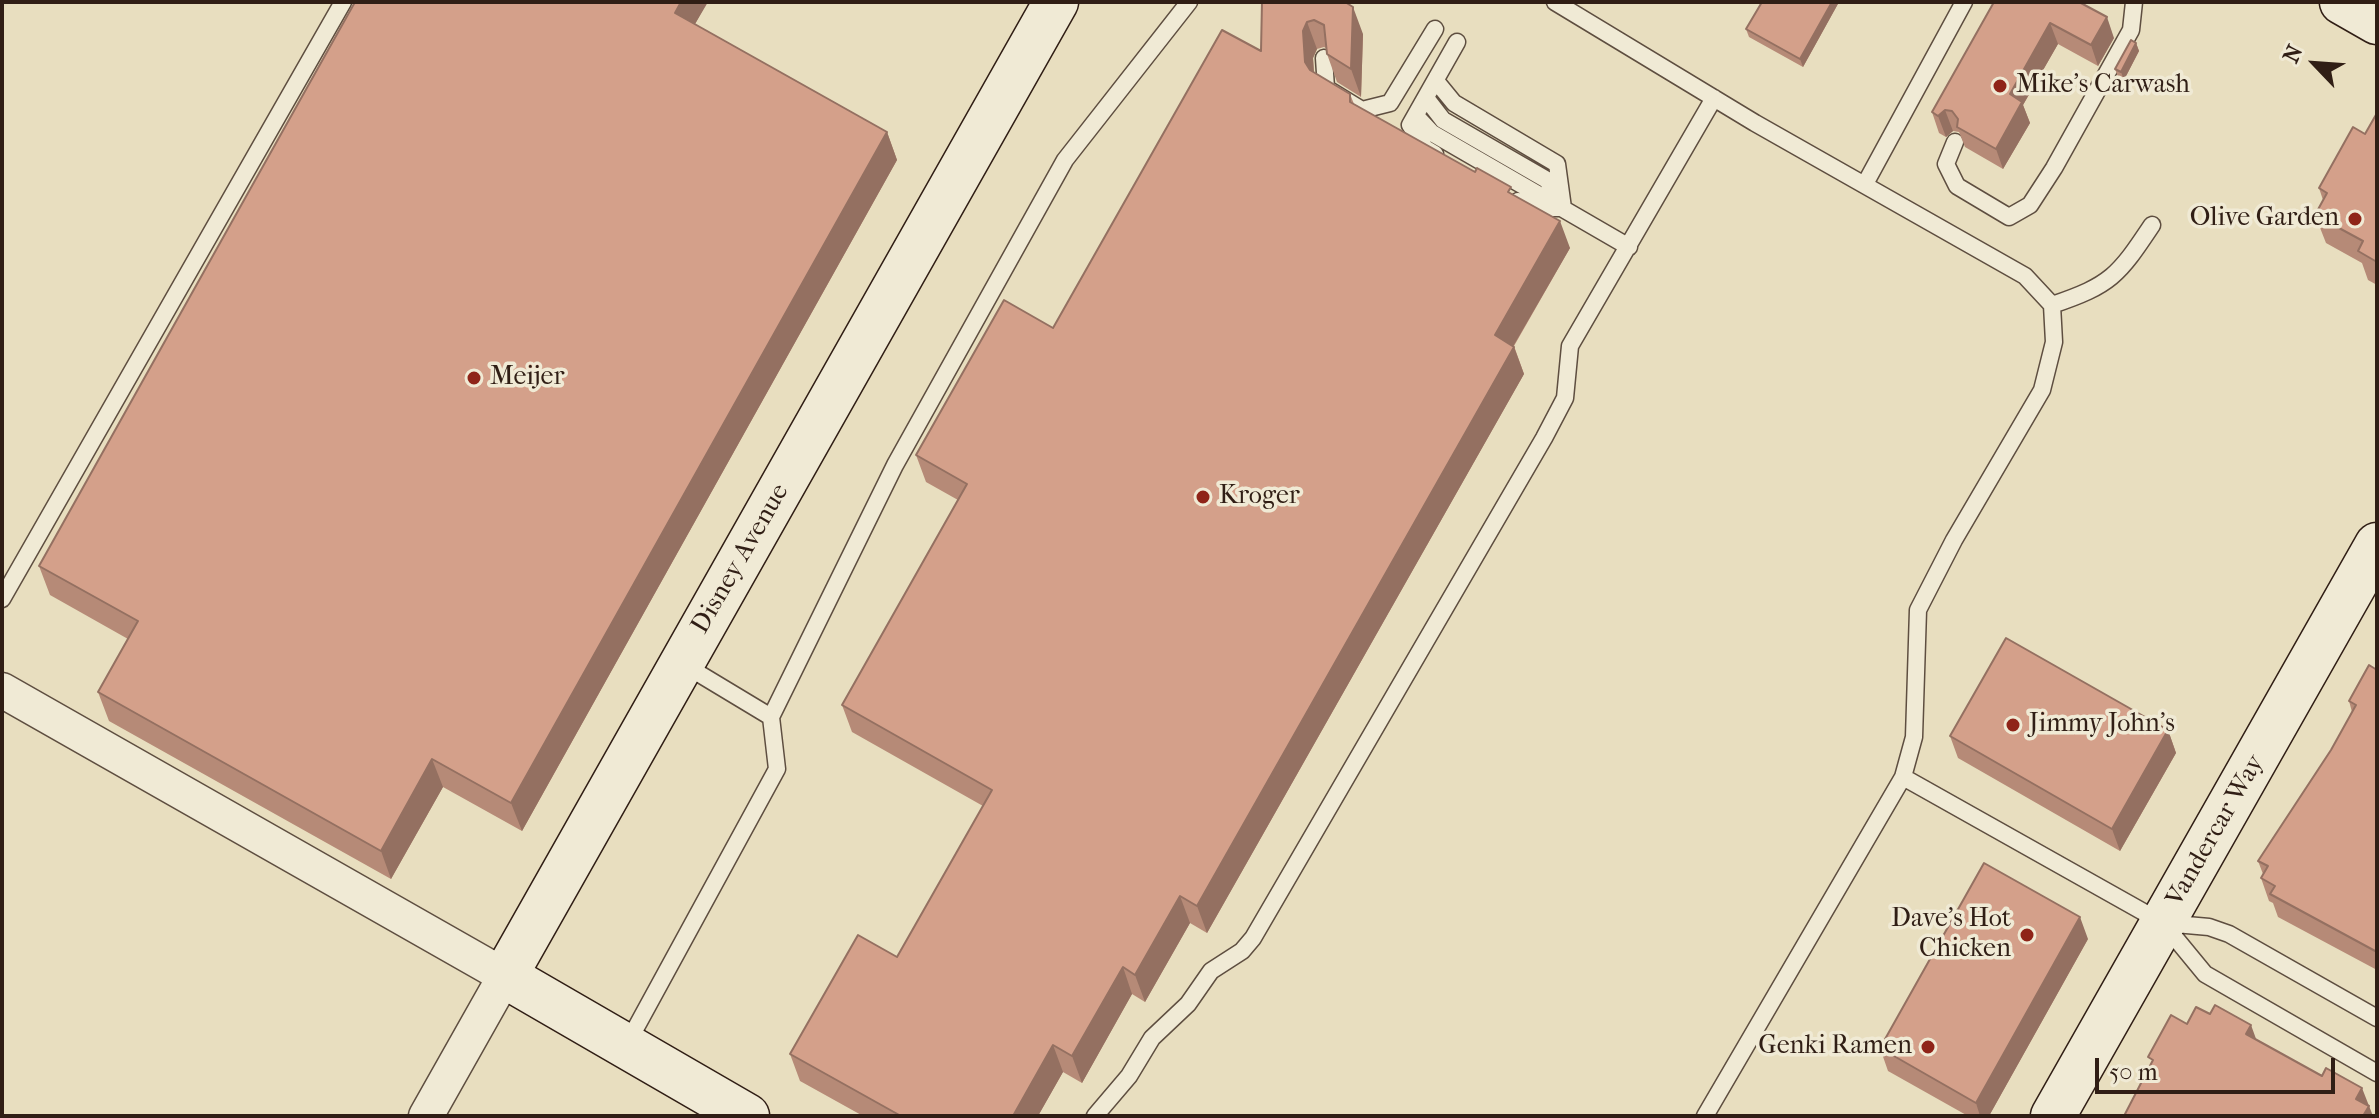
<!DOCTYPE html>
<style>
body{margin:0}
#map{position:relative;width:2379px;height:1118px;overflow:hidden;background:#e8debf;font-family:"IM FELL French Canon",serif}
canvas{display:block}
.frame{position:absolute;inset:0;border:4px solid #301e15;pointer-events:none}
.north{position:absolute;left:2275px;top:24px;width:80px;height:80px;-webkit-text-stroke:6px #f0ead5;paint-order:stroke;rotate:295deg;font-size:22px;font-weight:700;line-height:32px;text-align:center;color:#301e15}
.north::after{content:'';display:block;margin:auto;width:28px;height:36px;background:#301e15;clip-path:polygon(50% 0,100% 100%,50% 72%,0 100%)}
.scale{position:absolute;left:2095px;top:1058px;width:240px;height:36px;box-sizing:border-box;border:4px solid #301e15;border-top:0;padding-left:10px;font-size:24px;line-height:28px;white-space:nowrap;color:#301e15;-webkit-text-stroke:6px #f0ead5;paint-order:stroke}
</style>
<div id="map">
<canvas width="2379" height="1118"></canvas>
<div class="frame"></div>
<div class="north">N</div>
<div class="scale">50 m</div>
</div>
<script>
const context = document.querySelector('canvas').getContext('2d');
context.lineJoin = 'round';
function trace(path, color, width, dash) {
  context.strokeStyle = color;
  context.lineWidth = width;
  context.lineCap = dash ? 'butt' : 'round';
  context.setLineDash(dash || []);
  context.stroke(path);
}
function fillPath(path, color) {
  context.fillStyle = color;
  context.fill(path, 'evenodd');
}
function write(font, color, halo, rows, align = 'center') {
  context.font = font + ' "IM FELL French Canon",serif';
  context.lineWidth = 7;
  context.setLineDash([]);
  context.textBaseline = 'middle';
  context.strokeStyle = halo;
  context.fillStyle = color;
  for (const [text, x, y, turn = 0] of rows) {
    context.save();
    context.translate(x, y);
    context.rotate((+turn || 0) * Math.PI / 180);
    context.textAlign = isNaN(turn) ? turn : align;
    if (halo) context.strokeText(text, 0, 0);
    context.fillText(text, 0, 0);
    context.restore();
  }
}
const lane = new Path2D(`
 M1555,2L1755,123L2025,276L2052,305L2054,342L2042,390L1954,540L1918,610L1914,737L1903,777L1705,1116
 M1324,58L1326,88L1362,110L1390,103L1435,29
 M1436,81L1454,103L1557,164L1563,208
 M1426,98L1443,120L1547,180L1558,199
 M1416,116L1432,133L1629,247
 M1955,142L1946,164L1957,186L2009,217L2030,205L2054,168L2131,30L2134,2
 M1435,154L1425,148L1410,125L1457,42
 M1865,184L1964,2
 M1518,201L1531,208H1563
 M2052,305C2111,285 2118,276 2152,225
 M2,599L343,2
 M683,664L771,717
 M1903,777L2163,923L2205,974L2377,1073
 M2164,923L2209,927L2229,934L2377,1018
 M627,1044L777,769L771,717L895,465L1065,160L1189,2
 M1095,1116L1129,1076L1152,1038L1188,1004L1211,971L1242,951L1253,938L1544,438L1565,398L1570,346L1714,98`);
const street = new Path2D(`
 M2,690L505,976L426,1116`);
const secondary = new Path2D(`
 M2342,2L2377,22
 M747,1116L505,976L1056,2
 M2053,1116L2377,545`);
trace(lane, '#5e4e40', 19);
trace(street, '#5e4e40', 37);
trace(secondary, '#301e15', 47);
trace(lane, '#f0ead5', 16);
trace(street, '#f0ead5', 34);
trace(secondary, '#f0ead5', 44);
fillPath(new Path2D(`
 M355,2H707L695,24L887,132L897,160L522,831L443,787L391,879L109,721L98,692L128,639L50,595L39,566Z
 M1262,2L1363,34L1361,97L1337,82L1327,54L1326,48L1324,47L1317,49L1313,58L1314,72L1350,94L1354,104L1513,194L1570,248L1514,346L1524,374L1207,933L1190,923L1145,1002L1132,994L1082,1083L1063,1072L1038,1116H863L800,1081L790,1054L897,957L983,806L852,732L842,705L958,500L926,482L916,455L1053,328L1261,51Z
 M1839,2L1803,67L1749,37L1746,29Z
 M1994,2L2114,38L2098,66L2058,44L2023,105L2030,123L2003,169L1965,147L1959,132L1953,131L1946,137L1939,133L1932,112Z
 M2136,43L2139,51L2124,80L2118,77L2115,69Z
 M2377,113V285L2368,280L2362,263L2326,243L2315,215L2323,200L2319,188L2365,134Z
 M2377,670V970L2278,917L2273,903L2269,901L2261,878L2263,874L2258,861L2331,750L2352,712L2349,701Z
 M2168,730L2176,753L2120,851L1958,758L1950,736Z
 M2088,939L1989,1116H1968L1888,1071L1880,1048Z`), '#b68a77');
fillPath(new Path2D(`
 M681,2H708L685,41L675,13Z
 M1832,2H1839L1803,67L1800,59Z
 M1353,7L1363,34L1361,97L1351,69Z
 M2107,17L2114,38L2098,66L2091,45Z
 M1307,22L1317,49L1313,58L1315,89L1305,62L1303,31Z
 M2050,23L2058,44L2023,105L2030,123L2003,169L1996,149L2010,94Z
 M2136,43L2139,51L2124,80L2121,72Z
 M1945,110L1953,131L1946,137L1938,116Z
 M887,132L897,160L522,831L511,803Z
 M1560,221L1570,248L1504,362L1495,335Z
 M1514,347L1524,374L1207,933L1197,906Z
 M2168,730L2176,753L2120,851L2112,829Z
 M432,759L443,787L391,879L381,851Z
 M1180,896L1190,923L1145,1002L1135,975Z
 M2080,917L2088,939L1989,1116H1980L1976,1103Z
 M1123,967L1132,994L1082,1083L1072,1056Z
 M2251,1025L2259,1047L2246,1034Z
 M1053,1045L1063,1072L1038,1116H1013Z
 M2362,1088L2373,1116H2362L2356,1099Z`), '#947061');
const building = new Path2D(`
 M355,2H681L675,13L887,132L511,803L432,759L381,851L98,692L138,621L39,566Z
 M1262,2H1345L1353,7L1351,69L1327,54L1324,25L1314,20L1307,22L1303,31L1305,62L1310,70L1350,94V102L1475,172L1477,168L1511,187L1508,192L1560,221L1495,335L1514,347L1197,906L1180,896L1135,975L1123,967L1072,1056L1053,1045L1013,1116H901L790,1054L858,935L897,957L992,790L842,705L967,484L916,455L1004,300L1053,328L1222,30L1261,51Z
 M1762,2H1832L1800,59L1746,29Z
 M1994,2H2079L2107,17L2091,45L2050,23L2010,94L2022,102L1996,149L1957,127L1958,119L1952,111L1945,110L1938,116L1932,112Z
 M2131,40L2136,43L2121,72L2115,69Z
 M2377,113V262L2358,251L2363,241L2315,215L2327,193L2319,188L2353,127L2365,134Z
 M2006,638L2168,730L2112,829L1950,736Z
 M2369,665L2377,670V952L2270,894L2275,886L2261,878L2268,866L2258,861L2331,750L2356,705L2349,701Z
 M1984,863L2080,917L1976,1103L1880,1048Z
 M2215,1005L2251,1025L2246,1034L2322,1076L2326,1068L2362,1088L2356,1099L2369,1106L2363,1116H2124L2153,1060L2148,1057L2171,1015L2187,1024L2196,1007L2210,1014Z`);
fillPath(building, '#d4a08a');
trace(building, '#947061', 2);
for (const [x, y, r, color] of [
 [2000,86,8,"#8f2418"],
 [2355,219,8,"#8f2418"],
 [474,378,8,"#8f2418"],
 [1203,497,8,"#8f2418"],
 [2013,725,8,"#8f2418"],
 [2027,935,8,"#8f2418"],
 [1928,1047,8,"#8f2418"]
]) {
  const dot = new Path2D();
  dot.arc(x, y, r, 0, 2 * Math.PI);
  context.fillStyle = color;
  context.fill(dot);
  trace(dot, '#f0ead5', 3);
}
write('26px', '#301e15', '#f0ead5', [
 ["Mike's Carwash",2016,86],
 ["Olive Garden",2339,219,"right"],
 ["Meijer",490,378],
 ["Kroger",1219,497],
 ["Jimmy John's",2029,725],
 ["Dave's Hot",2011,920,"right"],
 ["Chicken",2011,950,"right"],
 ["Genki Ramen",1912,1047,"right"]
], 'left');
write('26px', '#301e15', '#f0ead5', [
 ["Disney Avenue",741,559,-60],
 ["Vandercar Way",2216,831,-60]
]);
</script>
